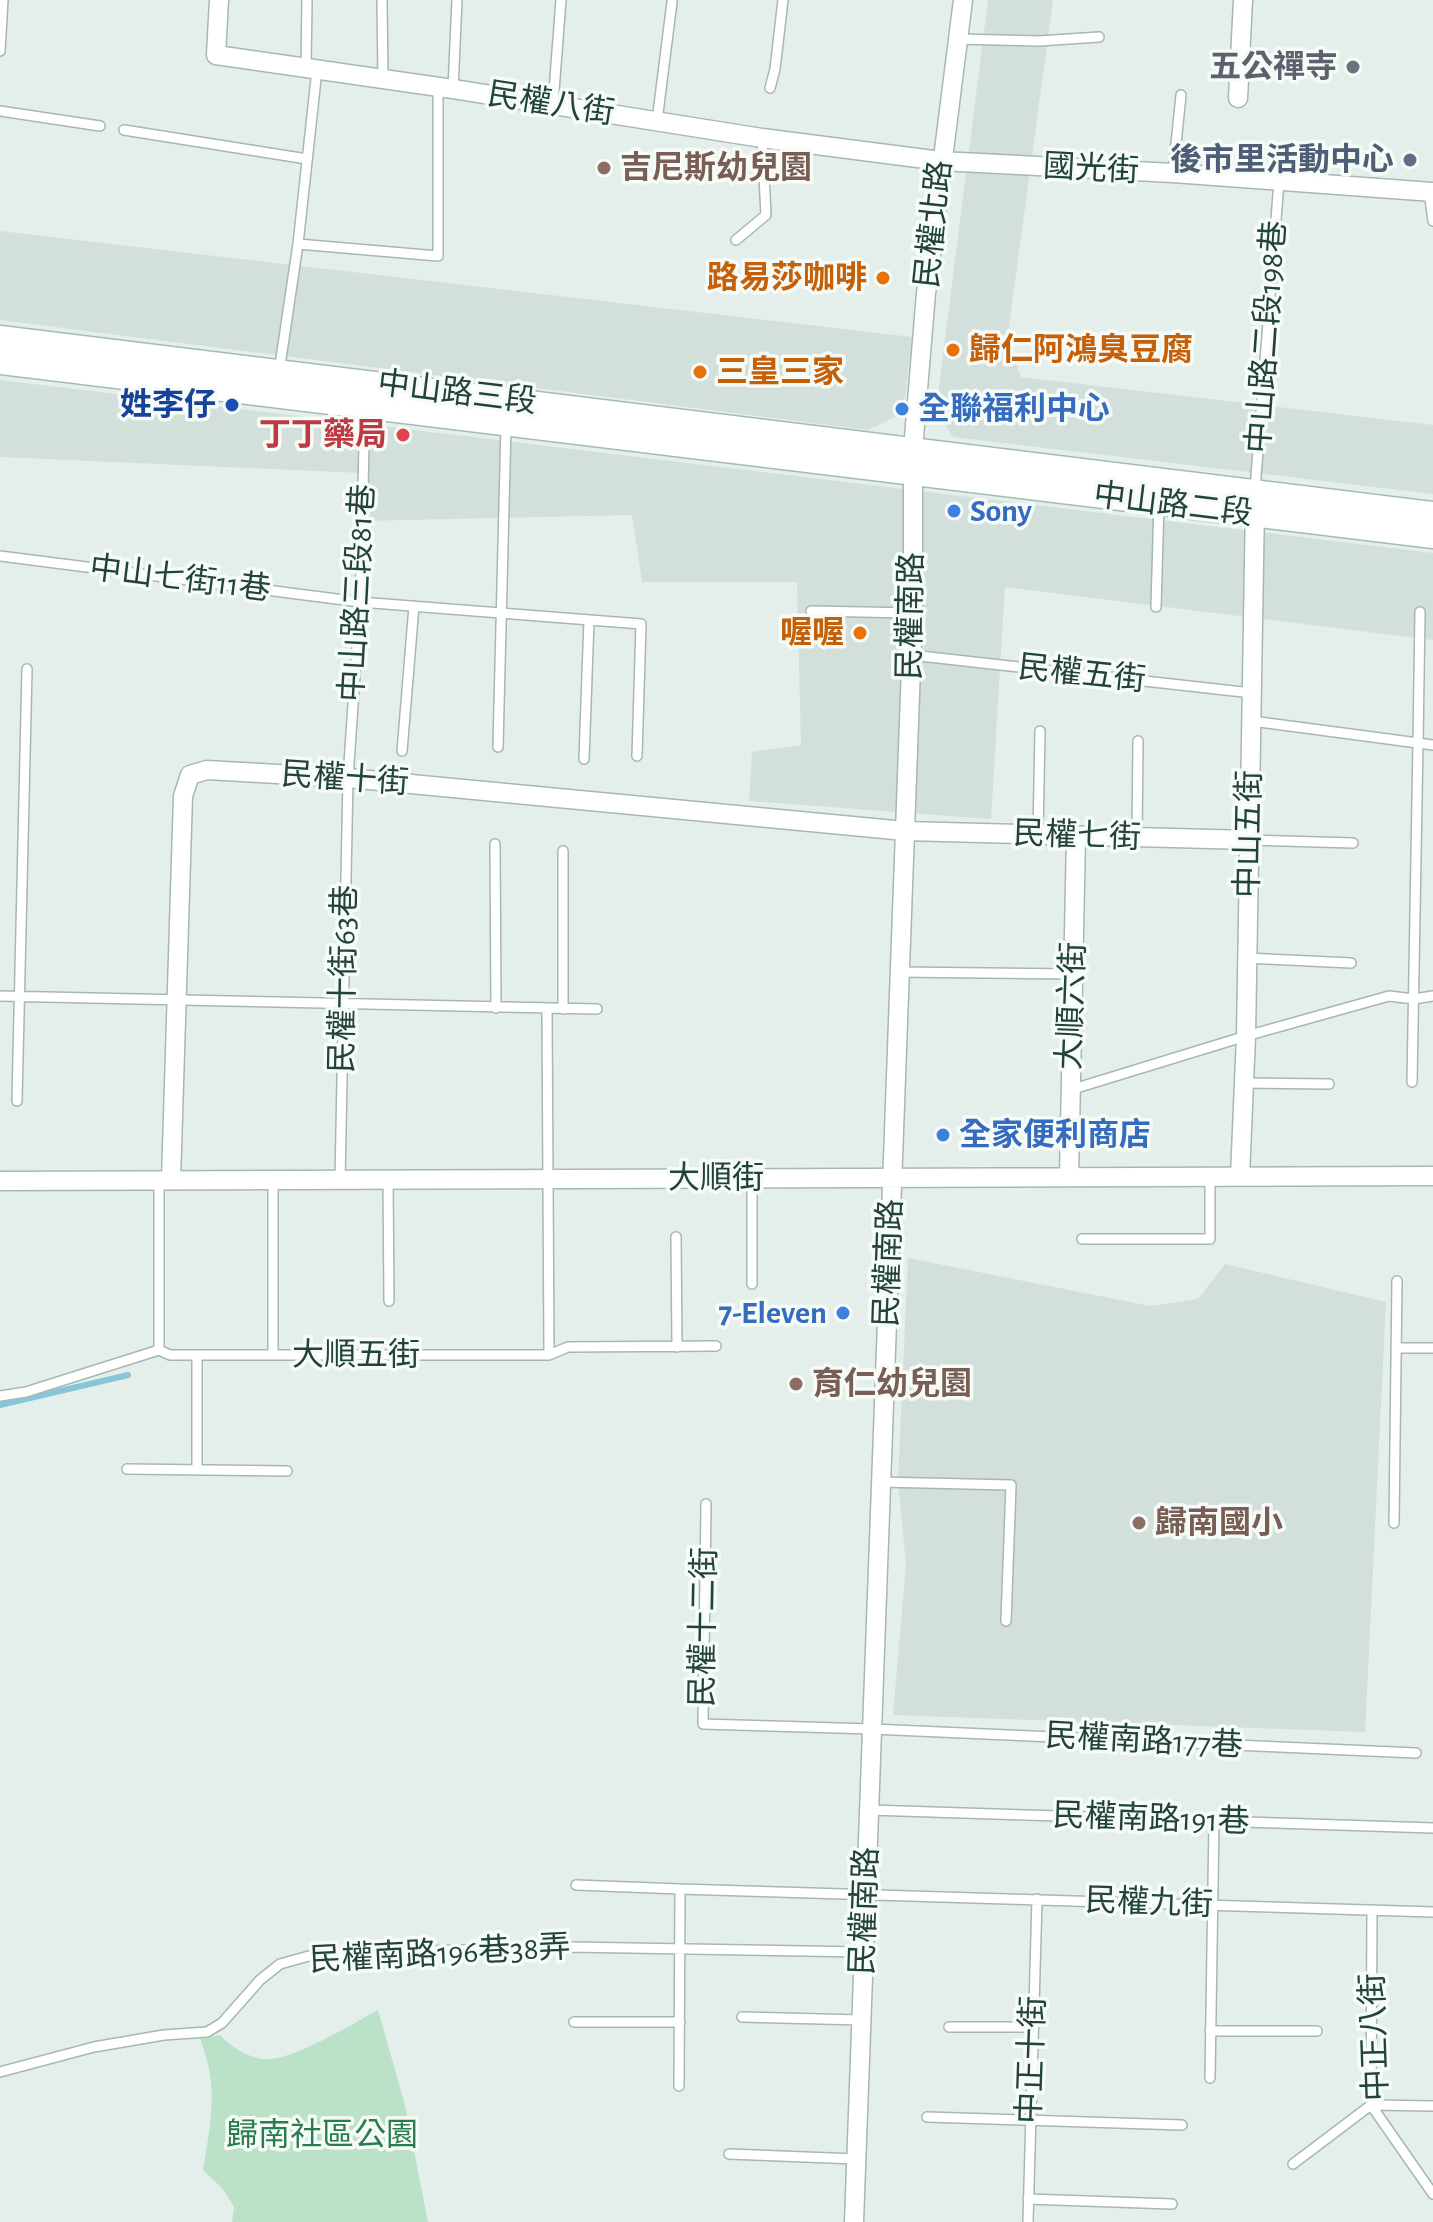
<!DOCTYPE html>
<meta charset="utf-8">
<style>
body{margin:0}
canvas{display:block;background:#e4efeb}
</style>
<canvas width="1433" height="2222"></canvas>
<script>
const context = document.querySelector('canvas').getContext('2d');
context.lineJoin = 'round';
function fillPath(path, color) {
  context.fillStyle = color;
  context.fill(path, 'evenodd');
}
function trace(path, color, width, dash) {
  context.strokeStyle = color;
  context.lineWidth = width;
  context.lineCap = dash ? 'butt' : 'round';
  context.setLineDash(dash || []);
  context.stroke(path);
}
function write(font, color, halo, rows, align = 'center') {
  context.font = font + ' "Alegreya Sans","Noto Sans TC",sans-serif';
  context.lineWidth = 7;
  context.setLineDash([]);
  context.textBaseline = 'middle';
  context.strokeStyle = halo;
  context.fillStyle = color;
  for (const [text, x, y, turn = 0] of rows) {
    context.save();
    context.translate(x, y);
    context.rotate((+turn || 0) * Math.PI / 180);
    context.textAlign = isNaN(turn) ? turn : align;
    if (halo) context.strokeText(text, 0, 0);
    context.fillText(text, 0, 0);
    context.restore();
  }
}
fillPath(new Path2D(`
 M988,0H1053L1007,341L1021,377L1433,425V494L953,437L936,410Z
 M0,231L912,337L903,413L868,430L0,320Z
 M0,380L1433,553V640L1005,587L991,819L749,801L752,752L801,745L797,582H642L632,515L361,521V473L0,457Z
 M908,1258L1150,1306L1198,1299L1225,1264L1386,1302L1365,1732L893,1715L906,1564L898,1481Z`), '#d2dfda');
fillPath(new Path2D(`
 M378,2010L405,2105L428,2222H232L234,2207L223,2189L203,2170C211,2122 219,2086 200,2039L220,2035C232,2047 250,2060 269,2059C295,2059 354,2023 378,2010Z`), '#bce1c9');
trace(new Path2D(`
 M0,1405L128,1375`), '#89c5d8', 6);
const lane = new Path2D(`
 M382,0L383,79
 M958,39L1039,41L1099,37
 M0,51L3,0
 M306,68L307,0
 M770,88L775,69L783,0
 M453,89L457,0
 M553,104L561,0
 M0,111L100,126
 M657,121L672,2
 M124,130L307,159
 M1173,173L1181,95
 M1429,192L1433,221
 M736,240L766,215L762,138
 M298,244L438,256V86
 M279,372L298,244L317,70
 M1255,489L1279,181
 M0,556L360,602L641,624L637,756
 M1156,607L1159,503
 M811,611L913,613
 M911,655L1252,693
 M1252,721L1418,743L1420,612
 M498,747L506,425
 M402,751L414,606
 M584,759L589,620
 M1038,834L1040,731
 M1137,837L1138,741
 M1249,840L1353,843
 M495,844L496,1008
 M1246,958L1351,963
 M899,972L1073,974
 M0,996L597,1009
 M563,1009V851
 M1412,1082L1418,743L1433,745
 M1243,1083L1329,1084
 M1070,1090L1246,1036L1389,996L1414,999L1433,996
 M17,1101L27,669
 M752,1178V1284
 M159,1180V1350L170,1355H549L547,1009
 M273,1180V1355
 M340,1180L348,778L360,602L365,408
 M388,1180L389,1301
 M676,1237L677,1347
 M1082,1239H1210V1176
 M1396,1348H1433
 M197,1355V1470
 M549,1355L568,1347L716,1346
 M0,1396L26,1392L159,1350
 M127,1469L287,1471
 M881,1482L1011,1485L1006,1621
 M706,1504L703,1724L872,1729L1416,1753
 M1394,1523L1397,1281
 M869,1810L1433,1828
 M576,1885L680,1889
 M1372,1910L1371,2105L1433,2194
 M742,2017L861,2020
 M574,2022H680
 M949,2027H1033
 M1210,2031H1317
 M0,2072L94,2047L164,2035L207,2032L222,2023L260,1980L280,1964L316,1954L572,1947L863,1952
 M1210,2078L1214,1821
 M679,2086L680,1889L1433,1912
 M927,2117L1182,2125
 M729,2154L856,2159
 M1293,2164L1371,2105L1433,2106
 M1028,2199L1172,2204
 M1028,2222L1037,1899`);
const street = new Path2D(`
 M219,0L216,55L453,89L762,138L941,161L1173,173L1433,192
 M1238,98L1243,0
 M1240,1176L1246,1036L1255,504
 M1069,1177L1076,836
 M171,1180L183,796L190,775L207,770L348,778L905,831L1249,840
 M0,1181L1433,1176
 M854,2222L913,613V449L926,293L963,0`);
const secondary = new Path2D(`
 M0,338L1433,514
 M0,362L1433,536`);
trace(lane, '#a6b8b3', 12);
trace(street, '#a6b8b3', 21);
trace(secondary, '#a2bcb4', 27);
trace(lane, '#fff', 9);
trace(street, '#fff', 18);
trace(secondary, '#fff', 24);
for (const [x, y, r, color] of [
 [1353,67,8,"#6b7280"],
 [1410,160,8,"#5c6f8a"],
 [604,168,8,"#8d6e63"],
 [883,278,8,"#e8710a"],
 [953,350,8,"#e8710a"],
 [700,372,8,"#e8710a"],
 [232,405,8,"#1a4fb4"],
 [902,409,8,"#3f7fe0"],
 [403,435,8,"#e0444e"],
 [954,511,8,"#3f7fe0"],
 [860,633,8,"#e8710a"],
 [943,1135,8,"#3f7fe0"],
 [843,1313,8,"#3f7fe0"],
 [796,1384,8,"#8d6e63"],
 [1139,1523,8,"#8d6e63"]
]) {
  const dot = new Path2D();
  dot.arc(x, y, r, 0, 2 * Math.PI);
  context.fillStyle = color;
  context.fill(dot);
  trace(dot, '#f6fbf8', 3);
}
write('bold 32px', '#5b616d', '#f6fbf8', [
 ["五公禪寺",1337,67]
], 'right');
write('32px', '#22433c', '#f6fbf8', [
 ["民權八街",551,104,9],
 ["國光街",1091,169,3],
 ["民權北路",934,224,-84],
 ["中山路二段198巷",1267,337,-86],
 ["中山路三段",457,393,7],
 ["中山路二段",1173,505,7],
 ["中山七街11巷",180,579,7],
 ["中山路三段81巷",358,593,-87],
 ["民權南路",911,616,-89],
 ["民權五街",1082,674,6],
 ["民權十街",345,779,4],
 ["中山五街",1249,834,-89],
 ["民權七街",1077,836,2],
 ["民權十街63巷",344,979,-89],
 ["大順六街",1072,1006,-88],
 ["大順街",716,1178],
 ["民權南路",889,1263,-88],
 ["大順五街",356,1355],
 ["民權十二街",704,1627,-89],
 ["民權南路177巷",1144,1741,3],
 ["民權南路191巷",1151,1819,2],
 ["民權九街",1149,1903,2],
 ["民權南路",865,1911,-88],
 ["民權南路196巷38弄",440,1954,-3],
 ["中正八街",1375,2037,-92],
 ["中正十街",1032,2060,-88]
]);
write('bold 32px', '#4e5e75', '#f6fbf8', [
 ["後市里活動中心",1394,160]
], 'right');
write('bold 32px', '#785e54', '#f6fbf8', [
 ["吉尼斯幼兒園",620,168],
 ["育仁幼兒園",812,1384],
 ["歸南國小",1155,1523]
], 'left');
write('bold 32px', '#c56008', '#f6fbf8', [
 ["路易莎咖啡",867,278],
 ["歸仁阿鴻臭豆腐",969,350,"left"],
 ["三皇三家",716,372,"left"],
 ["喔喔",844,633]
], 'right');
write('bold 32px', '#164399', '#f6fbf8', [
 ["姓李仔",216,405]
], 'right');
write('bold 32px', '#366cbe', '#f6fbf8', [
 ["全聯福利中心",918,409],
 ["Sony",970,511],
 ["全家便利商店",959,1135],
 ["7-Eleven",827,1313,"right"]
], 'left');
write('bold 32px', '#be3a42', '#f6fbf8', [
 ["丁丁藥局",387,435]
], 'right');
write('32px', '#287d4f', '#f6fbf8', [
 ["歸南社區公園",322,2135]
]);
</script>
